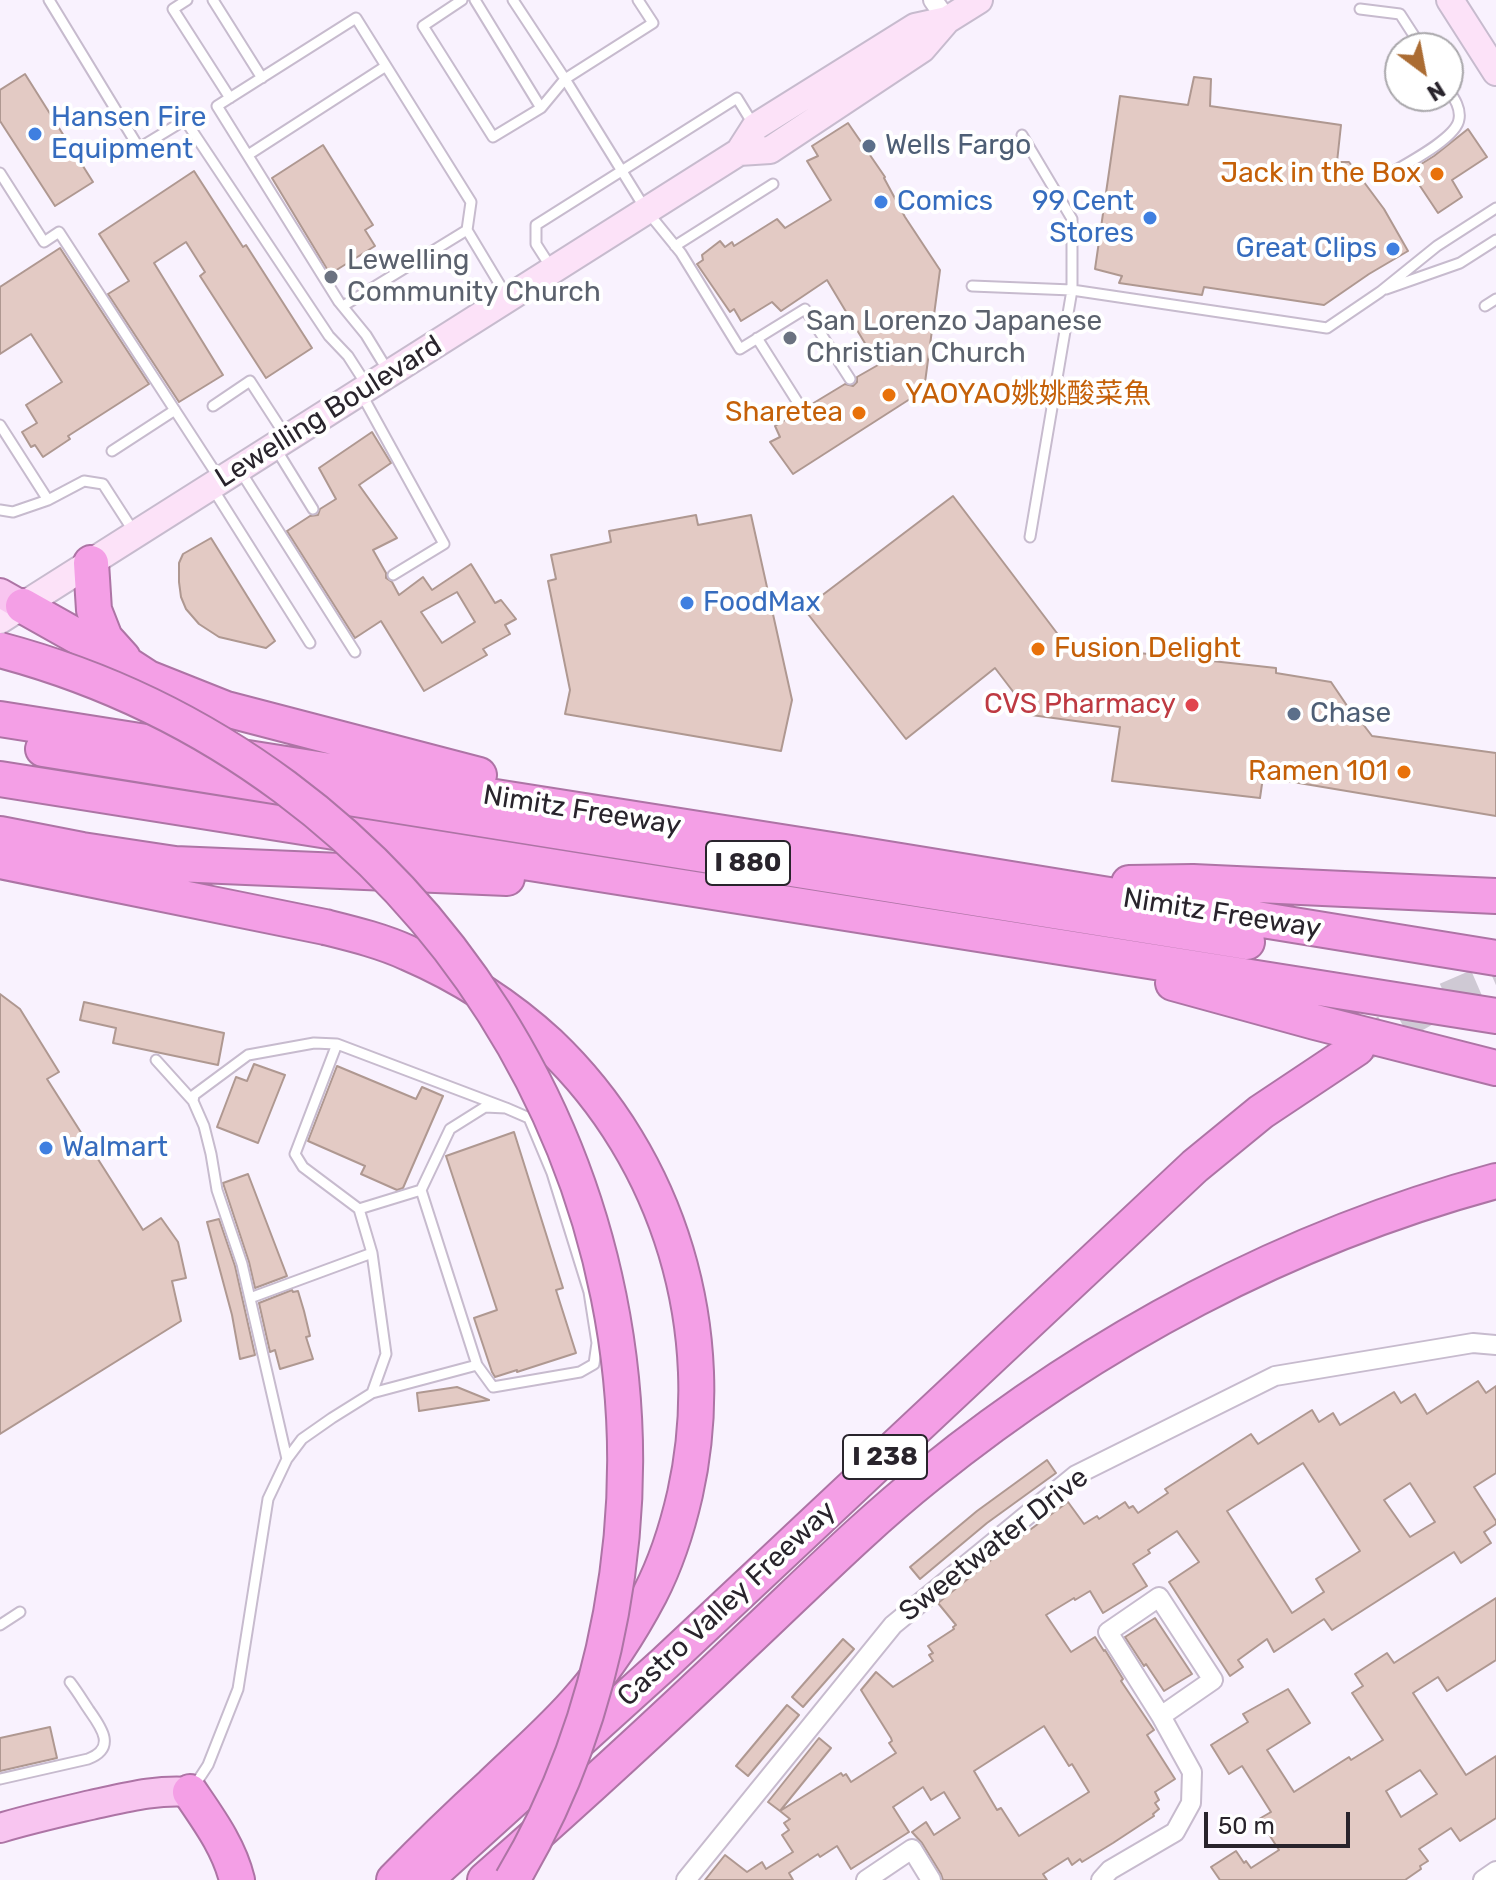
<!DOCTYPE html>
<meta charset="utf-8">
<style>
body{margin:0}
#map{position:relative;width:1496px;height:1880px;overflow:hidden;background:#f9f2fe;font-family:Rubik,sans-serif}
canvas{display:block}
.north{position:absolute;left:1384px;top:32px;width:80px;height:80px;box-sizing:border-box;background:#fff;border:2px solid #a9a7ab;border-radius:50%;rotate:148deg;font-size:22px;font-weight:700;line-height:32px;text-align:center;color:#29242c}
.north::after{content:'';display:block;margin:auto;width:28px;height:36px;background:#ab6c33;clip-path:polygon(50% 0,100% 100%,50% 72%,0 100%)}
.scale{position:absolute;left:1204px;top:1812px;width:146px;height:36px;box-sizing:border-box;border:4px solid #29242c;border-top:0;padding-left:10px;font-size:24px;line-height:28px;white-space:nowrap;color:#29242c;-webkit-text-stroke:6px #fff;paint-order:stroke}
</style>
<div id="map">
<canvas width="1496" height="1880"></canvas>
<div class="north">N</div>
<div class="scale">50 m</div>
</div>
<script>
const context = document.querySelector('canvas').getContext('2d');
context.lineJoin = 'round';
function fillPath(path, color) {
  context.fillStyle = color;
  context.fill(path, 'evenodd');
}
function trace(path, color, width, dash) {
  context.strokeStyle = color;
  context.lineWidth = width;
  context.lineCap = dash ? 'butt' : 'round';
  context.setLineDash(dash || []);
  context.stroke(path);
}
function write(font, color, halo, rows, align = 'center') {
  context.font = font + ' Rubik,"Noto Sans SC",sans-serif';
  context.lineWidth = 8;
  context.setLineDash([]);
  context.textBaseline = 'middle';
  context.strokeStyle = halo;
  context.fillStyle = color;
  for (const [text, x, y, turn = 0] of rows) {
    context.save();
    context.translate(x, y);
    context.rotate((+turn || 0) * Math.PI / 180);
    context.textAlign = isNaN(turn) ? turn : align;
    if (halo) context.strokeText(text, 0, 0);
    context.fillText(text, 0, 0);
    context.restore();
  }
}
const building = new Path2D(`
 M25,74L93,182L55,206L0,121V90Z
 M1194,77L1211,79L1210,106L1341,125L1337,162H1349L1384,209L1408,251L1369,274L1324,305L1204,287L1202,295L1119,283L1122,276L1095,269L1120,96L1188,105Z
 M848,123L885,177L884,178L905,217L940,270L924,390L793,474L770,442L780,437L775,426L797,413H803L807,407L845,384L853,386L857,382V377L878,365L827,280L781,311L772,302L741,321L734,309L730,312L697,264L703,260L702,255L720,241L725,247L732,242L734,246L777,219L785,228L831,200L807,161L818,156L812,146Z
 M1468,129L1487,157L1452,180L1462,197L1438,213L1410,171L1434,156Z
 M323,145L373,225L365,230L375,246L330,274L272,178Z
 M194,171L243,247L246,245L312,348L266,378L200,276L205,272L186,242L154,263L223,375L179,402L108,294L129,281L99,234Z
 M60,248L149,384L68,436L70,439L43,457L35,445L31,447L22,432L37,423L26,405L62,382L31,334L0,354V287Z
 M372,432L391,463L359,485L397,538L373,550L386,573V578L392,582L399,595L423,577L432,590L471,564L495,603L501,600L516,619L505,625L510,634L483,649L487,655L424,691L381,621L355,638L287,531L310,516L318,515L320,509L336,499L319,468ZM457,592L475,622L442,643L421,612Z
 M953,496L1066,645L1276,668V673L1331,682L1354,716L1356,715L1372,736L1496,753V816L1263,777L1260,798L1112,781L1120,727L1031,715L995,668L906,739L804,609Z
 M696,515L698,525L751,515L792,700L781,751L565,714L570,690L548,581L556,579L551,555L611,542L609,531Z
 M211,538L275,641L266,648L219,637L199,624L186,609L181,597L179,582V563L183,554Z
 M0,994L20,1009L59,1072L47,1079L143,1230L161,1218L178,1242L186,1278L172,1281L181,1321L0,1434Z
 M84,1002L224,1033L218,1065L113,1043L116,1028L80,1020Z
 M254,1064L285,1075L258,1143L217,1127L236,1077L247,1081Z
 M337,1066L416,1099L422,1087L443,1096L403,1188L397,1190L361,1174L365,1166L308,1141Z
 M514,1132L563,1288L556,1290L576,1353L517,1372V1370L495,1377L492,1372L474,1318L497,1310L446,1156Z
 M248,1174L287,1276L255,1288L249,1262L223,1183Z
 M219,1219L235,1266L255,1355L240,1359L232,1315L207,1222Z
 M292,1290L293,1292L298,1291L304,1311L310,1336L306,1337L313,1359L280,1369L275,1350L270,1352L259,1303Z
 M1478,1381L1486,1393L1496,1386V1473L1474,1487L1496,1521V1524L1484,1532L1491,1543L1461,1563L1454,1552L1332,1630L1324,1619L1274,1652L1267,1639L1238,1660L1243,1667L1230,1676L1169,1582L1199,1562L1177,1531L1148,1550L1150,1553L1133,1564L1147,1586L1103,1613L1090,1591L1075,1600L1074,1598L1046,1615L1071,1652L1095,1637L1104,1651L1105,1650L1123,1679L1121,1681L1154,1730L1147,1735L1175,1779L1155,1792L1159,1800L1155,1803L1159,1809L1153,1814L1154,1816L1113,1843L1082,1862L1080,1859L1072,1865L1068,1858L1043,1874L1047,1880H943L941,1874L922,1843L912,1832L926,1822L934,1835L960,1818L944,1792L931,1800L923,1787L893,1807L909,1832L851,1869L837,1846L820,1857L818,1854L789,1873L793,1880H705L725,1855L747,1872L762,1862L766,1869L793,1852L782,1835L789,1830L784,1823L790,1819L780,1811L841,1773L843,1776L846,1774L851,1782L896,1753L889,1743L892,1741L891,1738L861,1690L876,1672L893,1687L933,1661L929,1655L933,1653L928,1646L954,1629L953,1627L956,1625L938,1603L1016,1540L1068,1502L1084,1524L1097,1516L1099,1519L1125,1502L1129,1508L1133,1506L1138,1513L1168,1493L1165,1489L1251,1434L1258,1444L1312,1410L1319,1422L1333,1413L1340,1425L1394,1392L1401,1403L1415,1394L1427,1414ZM1303,1463L1360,1551L1316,1579L1324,1592L1292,1613L1227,1511ZM1410,1483L1435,1522L1410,1537L1384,1500ZM1044,1726L1069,1766L1072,1764L1089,1792L1019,1836L1001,1808L997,1810L974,1771Z
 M457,1387L489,1400L419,1411L417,1393Z
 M1047,1460L1056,1473L987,1523L920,1579L910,1567L977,1511Z
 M1496,1598V1660L1447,1691L1438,1677L1413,1693L1466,1775L1496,1756V1818L1460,1841L1451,1828L1419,1849L1428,1861L1420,1866L1421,1869L1405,1880H1220L1211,1867L1236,1851L1244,1863L1246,1861L1251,1868L1279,1850L1259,1819L1271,1812L1242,1766L1229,1774L1211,1745L1248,1722L1243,1714L1288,1689L1310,1723L1267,1750L1294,1792L1349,1757L1351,1760L1383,1740L1352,1693L1363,1686L1355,1674L1387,1653L1394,1663ZM1420,1770L1437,1794L1401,1817L1386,1791Z
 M1155,1618L1192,1674L1164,1691L1146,1664L1144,1666L1125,1637Z
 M843,1639L854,1649L803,1707L792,1697Z
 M787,1705L799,1715L748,1776L736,1766Z
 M50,1727L57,1758L0,1771V1738Z
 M819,1738L831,1748L780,1811L768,1802Z`);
fillPath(building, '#e3cac4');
trace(building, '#af9891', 2);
trace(new Path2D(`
 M1357,1048L1429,1007L1496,978`), '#cfc9d4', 34, [34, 17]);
const lane = new Path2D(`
 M49,0L139,148L185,120L329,336L348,356L366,384
 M187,0L173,9L230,98
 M213,0L262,78
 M462,0L423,26L493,137L541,108L565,79L653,23L638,0
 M475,0L541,108
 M513,0L565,79L646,210L681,253L740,349L805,309L850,379
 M1360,9L1400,14L1422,48
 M1022,135L1072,219V290L1030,537
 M248,155L386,66
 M0,173L44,242L59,232L219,478
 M1389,174C1406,164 1457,138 1459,119C1461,108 1454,98 1448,89
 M675,246L773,184
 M552,269L536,244V225L737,98L753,124
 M972,286L1072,290L1327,328L1380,292L1437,246L1496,208
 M1386,289L1460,263L1496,240
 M343,306L467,230
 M1485,306L1496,299
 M757,338L800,406
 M388,371L366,335L339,302L217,106L356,18L471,202L467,230L506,295
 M362,395L444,544L393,575
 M213,406L250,381L285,435
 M0,425L48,500L84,481L103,484L134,532
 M276,449L313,509
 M112,451L175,410
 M241,472L355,652
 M213,489L310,643
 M0,510L13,512L48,500
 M337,1044L295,1154L303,1167L359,1209
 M156,1060L193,1101
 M421,1190L450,1129L485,1107L506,1108L529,1118L552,1173L589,1292L597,1343L594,1364L580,1372L493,1387L477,1365
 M250,1298L372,1253
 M287,1459L242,1264L217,1190L211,1154L204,1126L193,1101L194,1095L248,1055L314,1043L337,1044L506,1108
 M0,1625L20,1612
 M0,1779L88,1759C117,1748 101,1727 89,1710C83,1701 77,1691 70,1682
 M193,1788L208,1765L238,1689L268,1499L287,1459L302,1439L332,1418L372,1393L477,1365L421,1190L359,1209L372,1253L386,1354L372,1393`);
const street = new Path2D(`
 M933,0L947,20
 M1159,1597L1213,1680L1161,1716L1108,1632Z
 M686,1880L893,1625L1076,1475L1275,1376L1473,1343L1496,1345
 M866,1880L912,1849L931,1880
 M1101,1880L1110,1870L1175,1832L1191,1803L1192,1772L1161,1716
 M1483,1880L1496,1871`);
const secondary = new Path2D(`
 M1450,0L1496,72
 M739,152L770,150L922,49L947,20L979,0
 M0,620L739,152L755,127L915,27L947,20`);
const primary = new Path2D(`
 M0,593L23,606
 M0,1828C30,1819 61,1812 91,1805C124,1798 157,1789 190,1792`);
const highway = new Path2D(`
 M91,563L94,610L105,638L123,658
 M23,606L128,665L148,678L226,709L479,775
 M0,719L851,853L1496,958
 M43,749L1247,942
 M0,779L1496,1016
 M0,834L82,850L175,864L507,878
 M0,861L325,927C353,934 382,941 408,953C459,975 508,1006 549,1044C670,1159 721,1332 685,1494C677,1529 666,1563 650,1594C631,1630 608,1666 581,1697C554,1729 522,1756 492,1785C458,1816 426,1847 394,1880
 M1129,883L1193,882L1496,896
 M1173,983L1315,1022L1496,1068
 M190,1792C209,1820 229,1847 237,1880
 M425,1880L665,1663L1195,1166L1261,1112L1357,1048
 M485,1880C573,1803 659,1724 743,1644C804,1587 863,1527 928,1475C1095,1340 1288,1237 1496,1181`);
trace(lane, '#c7bbce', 13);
trace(street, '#c7bbce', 22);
trace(secondary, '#c7bbce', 30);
trace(primary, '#ad74a5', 32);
trace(highway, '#ad74a5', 38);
trace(lane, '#fff', 9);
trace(street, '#fff', 18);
trace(secondary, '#fce2f8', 26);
trace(primary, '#f8c5f0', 28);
trace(highway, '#f49fe6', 34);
const highwayBridge = new Path2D(`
 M0,650C422,762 691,1182 611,1613C594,1706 561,1798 512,1880`);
trace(highwayBridge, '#ad74a5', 38, []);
trace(highwayBridge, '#f49fe6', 34);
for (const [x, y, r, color] of [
 [35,134,8,"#3f7fe0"],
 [869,146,8,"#5c6f8a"],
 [1437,174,8,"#e8710a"],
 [881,202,8,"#3f7fe0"],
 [1150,218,8,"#3f7fe0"],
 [1393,249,8,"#3f7fe0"],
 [331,277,8,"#6b7280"],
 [790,338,8,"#6b7280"],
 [889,395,8,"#e8710a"],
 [859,413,8,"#e8710a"],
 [687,603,8,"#3f7fe0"],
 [1038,649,8,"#e8710a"],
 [1192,705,8,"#e0444e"],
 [1294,714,8,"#5c6f8a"],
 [1404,772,8,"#e8710a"],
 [46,1148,8,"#3f7fe0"]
]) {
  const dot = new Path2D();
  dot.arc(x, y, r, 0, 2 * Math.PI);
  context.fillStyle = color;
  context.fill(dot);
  trace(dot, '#fff', 3);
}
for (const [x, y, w] of [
 [748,863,84],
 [885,1457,84]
]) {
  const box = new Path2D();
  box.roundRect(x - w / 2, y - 22, w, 44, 6);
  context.fillStyle = '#fff';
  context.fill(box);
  trace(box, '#29242c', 2);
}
write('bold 26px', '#29242c', null, [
 ["I 880",748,863],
 ["I 238",885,1457]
]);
write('28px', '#366cbe', '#fff', [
 ["Hansen Fire",51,118],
 ["Equipment",51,150],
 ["Comics",897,202],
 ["99 Cent",1134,202,"right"],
 ["Stores",1134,234,"right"],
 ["Great Clips",1377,249,"right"],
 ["FoodMax",703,603],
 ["Walmart",62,1148]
], 'left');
write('28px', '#4e5e75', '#fff', [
 ["Wells Fargo",885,146],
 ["Chase",1310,714]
], 'left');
write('28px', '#c56008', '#fff', [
 ["Jack in the Box",1421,174],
 ["YAOYAO姚姚酸菜魚",905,395,"left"],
 ["Sharetea",843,413],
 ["Fusion Delight",1054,649,"left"],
 ["Ramen 101",1388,772]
], 'right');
write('28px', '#5b616d', '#fff', [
 ["Lewelling",347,261],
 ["Community Church",347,293],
 ["San Lorenzo Japanese",806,322],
 ["Christian Church",806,354]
], 'left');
write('28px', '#29242c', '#fff', [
 ["Lewelling Boulevard",329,412,-32],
 ["Nimitz Freeway",582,811,9],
 ["Nimitz Freeway",1222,914,9],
 ["Sweetwater Drive",994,1545,-38],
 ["Castro Valley Freeway",727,1604,-43]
]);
write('28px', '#be3a42', '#fff', [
 ["CVS Pharmacy",1176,705]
], 'right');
</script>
